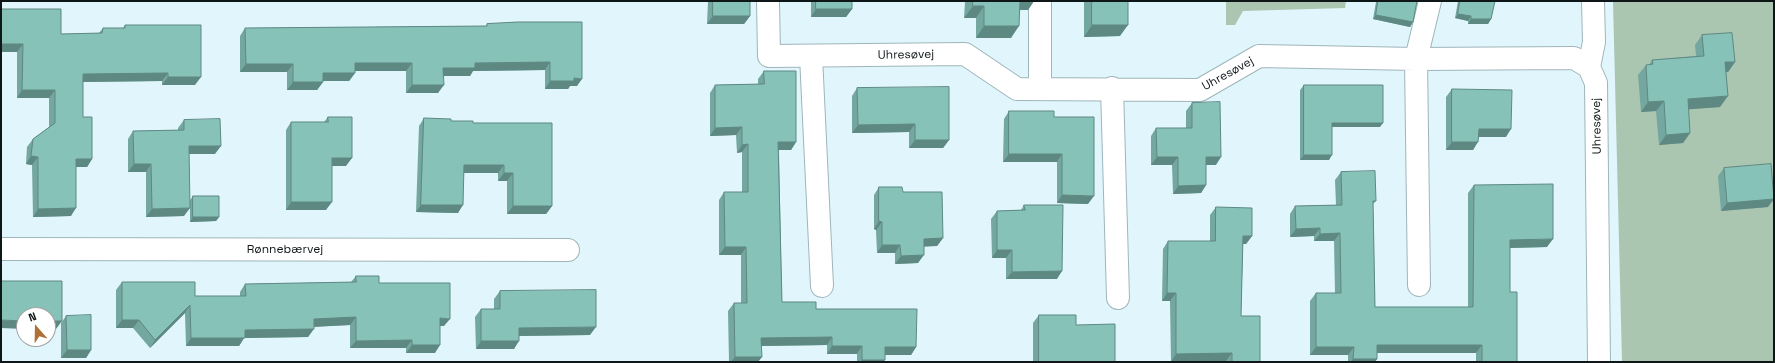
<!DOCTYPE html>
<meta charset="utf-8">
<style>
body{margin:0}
#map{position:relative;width:1775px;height:363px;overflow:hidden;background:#e0f6fc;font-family:"Space Grotesk",sans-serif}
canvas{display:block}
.frame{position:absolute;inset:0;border:2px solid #0e1618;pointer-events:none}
.north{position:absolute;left:16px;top:307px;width:40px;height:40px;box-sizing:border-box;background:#fff;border:1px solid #9fa2a3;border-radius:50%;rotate:340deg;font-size:11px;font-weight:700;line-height:16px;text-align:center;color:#0e1618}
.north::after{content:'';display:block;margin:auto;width:14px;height:18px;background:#ae7035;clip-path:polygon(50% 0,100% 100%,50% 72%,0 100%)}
</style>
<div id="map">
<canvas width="1775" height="363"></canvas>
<div class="frame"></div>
<div class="north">N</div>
</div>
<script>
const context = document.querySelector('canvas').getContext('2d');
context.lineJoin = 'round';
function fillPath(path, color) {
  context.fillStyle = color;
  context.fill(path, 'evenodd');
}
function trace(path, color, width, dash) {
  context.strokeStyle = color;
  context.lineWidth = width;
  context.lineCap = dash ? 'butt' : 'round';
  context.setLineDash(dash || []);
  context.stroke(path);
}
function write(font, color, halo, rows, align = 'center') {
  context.font = font + ' "Space Grotesk",sans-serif';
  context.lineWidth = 4;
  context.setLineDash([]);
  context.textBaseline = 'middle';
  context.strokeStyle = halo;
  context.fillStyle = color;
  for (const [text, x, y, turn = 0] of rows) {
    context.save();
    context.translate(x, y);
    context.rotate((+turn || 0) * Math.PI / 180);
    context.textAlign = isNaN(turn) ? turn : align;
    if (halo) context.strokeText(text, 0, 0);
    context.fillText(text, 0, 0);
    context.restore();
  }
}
fillPath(new Path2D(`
 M1226,1H1346L1345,8L1243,11L1235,25H1226Z
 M1613,1H1774V362H1622Z`), '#aac6b1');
const minor = new Path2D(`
 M768,1L769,56L965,54L1017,89L1200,90L1259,56L1416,59L1574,58L1589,67L1596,83L1599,362
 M811,56L822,286
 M1589,67L1594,42L1593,1
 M1112,88L1118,298
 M1040,89V1
 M1,249L568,250
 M1419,285L1416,59L1430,1`);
trace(minor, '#9fb5bb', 24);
trace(minor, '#fff', 22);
fillPath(new Path2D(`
 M708,1H750V16L744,24H707Z
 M811,1H852V9L846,17H811Z
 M961,1H1034L1028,10H1020L1011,38H976V18H964L965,2H961Z
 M1084,1H1128L1120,36L1084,37Z
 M1375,1H1417L1413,22L1410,27L1373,19L1376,2Z
 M1458,1H1495L1491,19L1488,24H1468V21L1455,18Z
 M1,9L61,34L99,33L103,28H123L125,25L195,85H162V81L83,82V117L92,159L87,167H76L71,216L33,217L32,165L26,164L27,147L33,139L49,127V98H17V52H1Z
 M518,22L577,86H570L568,89H545V70L473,71L470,76H444L438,93H406V71H355V73L349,81H323V82L317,90H287V72H240V36L245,28L486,26L487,24Z
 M1702,35L1735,62L1728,72H1726L1720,107L1688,109L1690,133L1683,143L1659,145L1656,111L1641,112L1638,75L1646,65H1649L1652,60L1696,56L1695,45Z
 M764,71L796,142L791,150H779L782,302L816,309L916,347L911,355H885L883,362H857V354H827V345L762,346L758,362H729L728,311L734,303H741V255H719V200L724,192H742V152L737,153L736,135L710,136V93L715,85L758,84V79Z
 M1304,85L1380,127H1332L1329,160H1300V90Z
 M857,88L949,140L943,148H909V132L852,133V96Z
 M1452,89L1506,137H1479L1473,150H1446V97Z
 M1192,103L1216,165H1206V185L1201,193L1173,194L1172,165H1151V136L1156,128H1186V111Z
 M1009,111L1054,117L1088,204L1057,203V162H1003L1004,119Z
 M328,117L346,166H332L326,210H286V130L291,122H324Z
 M424,118L473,123L552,206L546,214H507V181H498V173H464L458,213L416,212L419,126Z
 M184,120L215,154H189L184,216L146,217V172H128V139L133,131L178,130V128Z
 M1724,168L1768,207L1721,211L1718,176Z
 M1341,172L1376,201L1373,204L1375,307H1468V193L1474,185L1547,247L1510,248V292L1517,362H1476V353H1377V359L1375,362H1348V355H1310V301L1316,293H1335L1334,241H1314V236L1290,237V214L1295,206L1336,205L1335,180Z
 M879,187L903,192L943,238L937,246H924L918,263L895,264V253H877L876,230L874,229V195Z
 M193,196L219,217L216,221L190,222V200Z
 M1024,205L1057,279H1006V258H992L991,219L997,211L1021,210Z
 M1216,207L1252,236L1246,244H1243L1241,316L1260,362H1226V361L1171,362L1170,301H1162L1163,249L1168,241H1210V215Z
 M356,276L379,283L444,326H440L435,353H406V348H350V325L314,327L308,337L244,338L239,346H186L185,313L150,348L133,328H116V290L122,282L195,296H240V292L245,284L351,282Z
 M500,291L590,335L519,336L514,349H476L475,317L481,309H494V299Z
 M1039,315L1076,325L1115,362H1033V323Z
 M66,316L91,350L86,358H61V323Z`), '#74a79f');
fillPath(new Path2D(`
 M1018,1H1034L1028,10H1011Z
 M973,6H984L976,18H964Z
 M816,9H852L846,17H811Z
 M1458,14L1471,16L1468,21L1455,18Z
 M1376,15L1413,22L1410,27L1373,19Z
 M713,16H750L744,24H707Z
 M1471,19H1491L1488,24H1468Z
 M1092,25H1128L1120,36L1084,37Z
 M984,26H1019L1011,38H976Z
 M1,44H23L17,52H1Z
 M550,62L545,70L473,71L470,76H438L443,68L475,63Z
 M1725,62H1735L1728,72L1718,73Z
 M355,63H412L406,71H349Z
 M246,64H293L287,72H240Z
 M168,73L162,81L78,82L83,74Z
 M323,73H355L349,81H317Z
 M168,77H201L195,85H162Z
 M574,78L582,79L577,86H570L568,89H545L550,81Z
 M293,82H323L317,90H287Z
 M412,85H444L438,93H406Z
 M22,90H55L49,98H17Z
 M1728,96L1720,107L1680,110L1688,99Z
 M1664,101L1656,111L1641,112L1648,102Z
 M1332,123H1383L1380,127H1329Z
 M915,124L909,132L852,133L858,125Z
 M742,127L736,135L710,136L715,128Z
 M1479,129H1511L1506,137H1473Z
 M1690,133L1683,143L1659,145L1666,135Z
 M915,140H949L943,148H909Z
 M778,142H796L791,150H773Z
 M1452,142H1478L1473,150H1446Z
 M748,144L742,152L737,153L742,145Z
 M189,146H221L215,154H183Z
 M1009,154H1062L1057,162H1003Z
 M1304,155H1332L1329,160H1300Z
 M31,156L38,157L32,165L26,164Z
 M1157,157H1178L1172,165H1151Z
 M1206,157H1221L1216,165H1200Z
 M332,158H352L346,166H326Z
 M76,159H92L87,167H71Z
 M134,164H151L146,172H128Z
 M464,165H504L498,173H458Z
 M504,173H513L507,181H498Z
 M1206,185L1201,193L1173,194L1178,186Z
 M1062,195L1094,196L1088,204L1057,203Z
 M1774,199L1768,207L1721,211L1727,203Z
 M291,202H332L326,210H286Z
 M421,205H463L458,213L416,212Z
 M513,206H552L546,214H507Z
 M76,208L71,216L33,217L38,209Z
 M190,208L184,216L146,217L152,209Z
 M193,217H219L216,221L190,222Z
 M879,221L882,222L876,230L874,229Z
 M1320,228L1314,236L1290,237L1296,229Z
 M1340,233L1334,241H1314L1320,234Z
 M1243,236H1252L1246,244H1237Z
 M943,238L937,246L919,247L924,239Z
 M1553,239L1547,247L1505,248L1510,240Z
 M882,245H900L895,253H877Z
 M725,247H746L741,255H719Z
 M997,250H1012L1006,258H992Z
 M924,255L918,263L895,264L901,256Z
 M1062,271L1057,279H1006L1012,272Z
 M1167,293H1176L1170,301H1162Z
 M190,305L185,313L150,348L155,340Z
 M356,317L350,325L308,327L314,319Z
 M440,318L450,319L444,326H434Z
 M1,320L24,321V329L1,328Z
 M122,320H139L133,328H116Z
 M48,321H62L56,329H48Z
 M596,327L590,335L513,336L519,328Z
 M314,329L308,337L244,338L239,346H186L191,338L245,330Z
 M832,337L827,345L756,346L761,338Z
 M412,340L406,348H350L356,341Z
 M481,341H519L514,349H476Z
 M412,345H440L435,353H406Z
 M1377,345H1482L1476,353H1372Z
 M832,346H862L857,354H827Z
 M885,347H916L911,355H879Z
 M1316,347H1354L1348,355H1310Z
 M67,350H91L86,358H61Z
 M1232,353L1226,361L1171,362L1176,354Z
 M735,357H762L758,362H731Z
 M1353,359H1377L1375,362H1351Z
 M862,360H885L883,362H861Z`), '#5e8882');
const building = new Path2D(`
 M713,1H750V16H713Z
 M816,1H852V9H816Z
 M973,1H1020L1019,26H984V6H973Z
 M1092,1H1128V25H1092Z
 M1378,1H1417L1413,22L1376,15Z
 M1460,1H1495L1491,19H1471V16L1458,14Z
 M1,9H61V34L102,33L103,28H125V25H201V77H168V73L83,74V117H92V159H76V208L38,209V157L31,156L33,139L55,123V90H22L23,44H1Z
 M518,22H582V79L574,78V81H550V62L475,63V68H443L444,85H412V63H355V73H323V82H293V64H246L245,28L487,26V24Z
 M1732,33L1735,62H1725L1728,96L1688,99L1690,133L1666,135L1664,101L1648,102L1646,65L1653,64L1652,60L1704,56L1702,35Z
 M764,71H796V142H778L782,302H816V309H917L916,347H885V360H862V346H832V337L761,338L762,357H735L734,303H747L746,247H725L724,192H748V144L742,145V127L715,128V85L764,84Z
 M1304,85H1383V123H1332V155H1304Z
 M949,87V140H915V124L858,125L857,88Z
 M1452,89L1512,90L1511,129H1479L1478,142H1452Z
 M1220,102L1221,157H1206V185L1178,186V157H1157L1156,128H1192V103Z
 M1009,111H1054V117H1094V196L1062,195V154H1009Z
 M328,117H352V158H332V202H291V122H328Z
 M424,118L451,119V121H473V123H552V206H513V173H504V165H464L463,205H421Z
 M220,119L221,146H189L190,208L152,209L151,164H134L133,131L184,130V120Z
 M1771,164L1774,199L1727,203L1724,168Z
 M1375,171L1376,201H1373L1375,307H1473L1474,185L1553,184V239L1510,240V292H1517V362H1482V345H1377V359H1353L1354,347H1316V293H1341L1340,233L1320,234V228L1296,229L1295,206L1342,205L1341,172Z
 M879,187H902L903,192H942L943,238L924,239V255L901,256L900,245H882V222L879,221Z
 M193,196H219V217H193Z
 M1024,205H1063L1062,271L1012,272V250H997V211L1025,210Z
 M1216,207L1252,208V236H1243L1241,316H1260V362H1232V353L1176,354V293H1167L1168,241H1215Z
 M356,276H379V283H450V319L440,318V345H412V340L356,341V317L314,319V329L245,330V338H191L190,305L155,340L139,320H122V282H195V296H246L245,284L356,282Z
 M1,281H62V321H48V315H24V321L1,320Z
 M596,290V327L519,328V341H481V309H500V291Z
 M91,315V350H67L66,316Z
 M1039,315H1076V325L1115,324V362H1039Z`);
fillPath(building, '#87c2b9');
trace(building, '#5e8882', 1);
write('12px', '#0e1618', '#fff', [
 ["Uhresøvej",906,55,-1],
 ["Uhresøvej",1228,74,-29],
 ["Uhresøvej",1597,126,-91],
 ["Rønnebærvej",285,250]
]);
</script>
